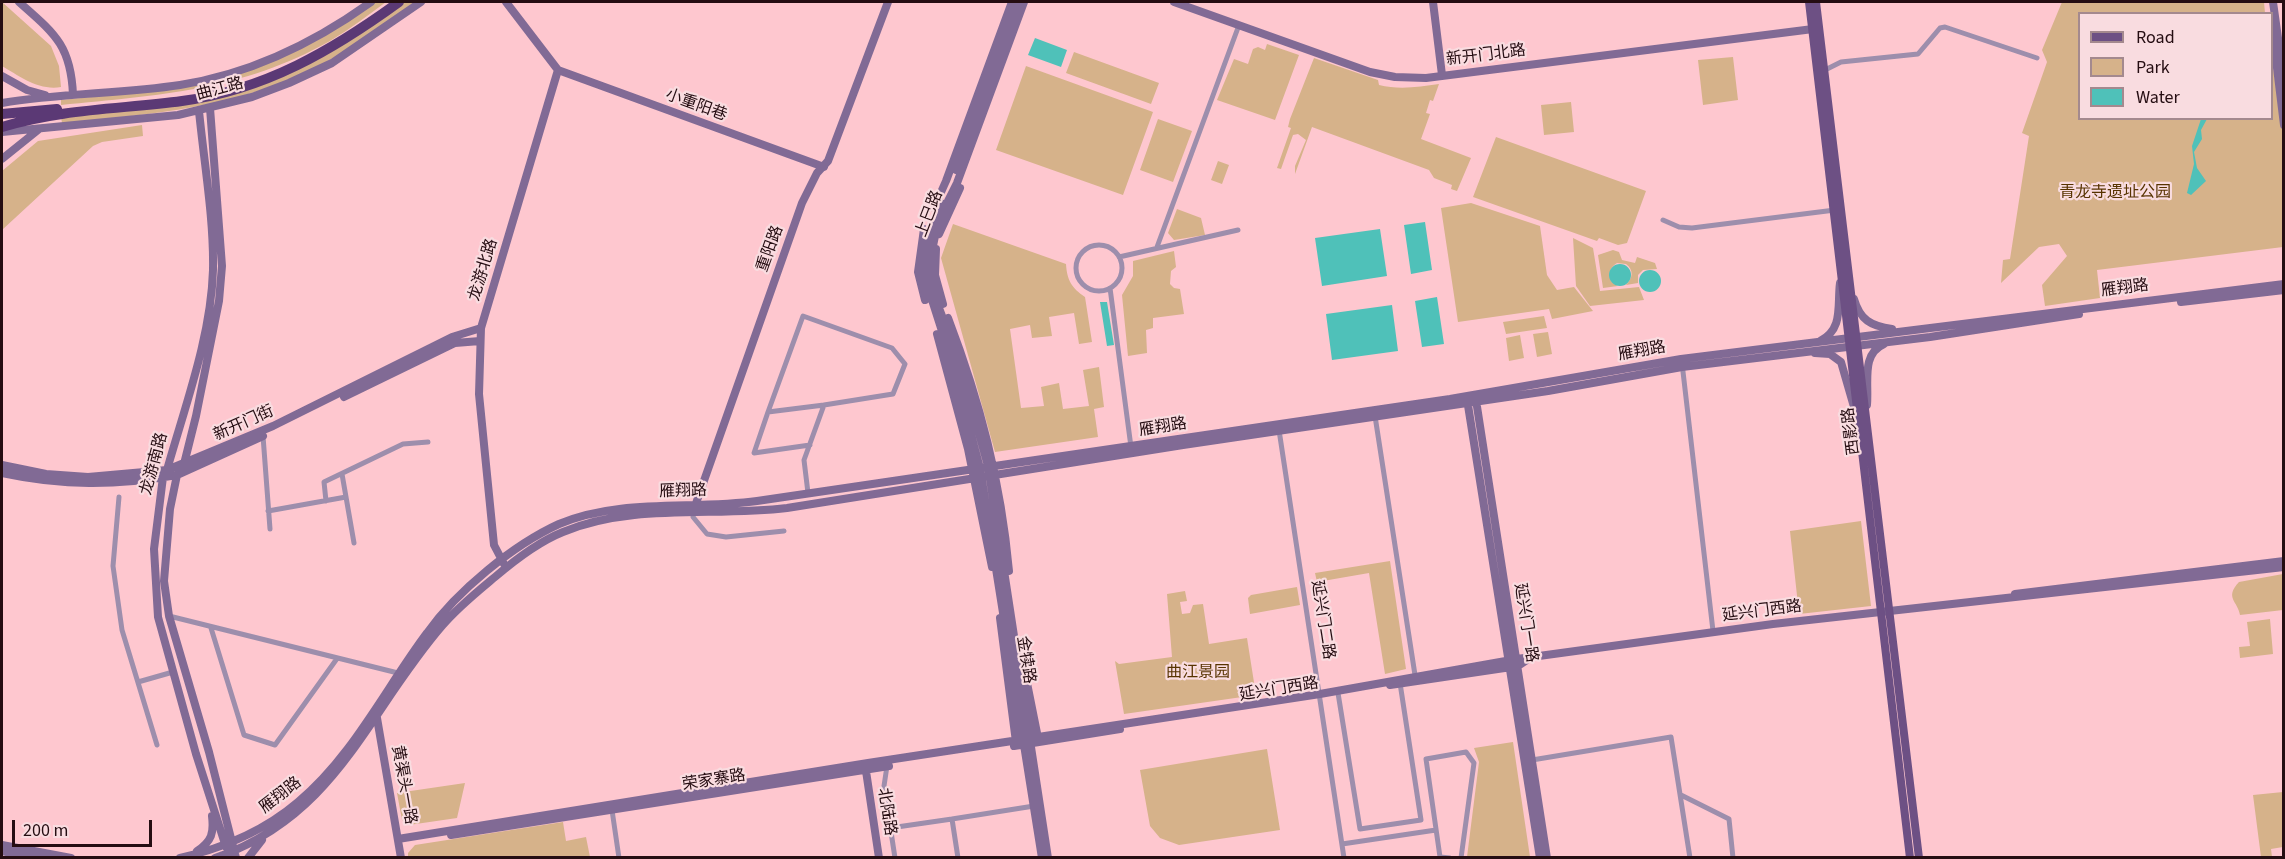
<!DOCTYPE html>
<meta charset="utf-8">
<style>
body{margin:0}
#map{position:relative;width:2285px;height:859px;overflow:hidden;background:#fec7cf;font-family:"Source Sans 3",sans-serif}
canvas{display:block}
.frame{position:absolute;inset:0;border:3px solid #250d12;pointer-events:none}
.legend{position:absolute;left:2078px;top:12px;width:195px;height:108px;box-sizing:border-box;background:#f9dce0;border:2px solid #a4898e;margin:0;padding:8px 10px;list-style:none;font-size:18px;color:#250d12}
.legend li{display:flex;align-items:center;gap:12px;height:30px}
.legend b{width:30px;border:2px solid #a4898e}
.scale{position:absolute;left:12px;top:820px;width:140px;height:27px;box-sizing:border-box;border:3px solid #250d12;border-top:0;padding-left:8px;font-size:18px;line-height:21px;white-space:nowrap;color:#250d12;-webkit-text-stroke:4px #f9dce0;paint-order:stroke}
</style>
<div id="map">
<canvas width="2285" height="859"></canvas>
<div class="frame"></div>
<ul class="legend">
<li><b style="height:8px;background:#6d5084"></b>Road</li>
<li><b style="height:16px;background:#d6b28a"></b>Park</li>
<li><b style="height:16px;background:#4fc1b9"></b>Water</li>
</ul>
<div class="scale">200 m</div>
</div>
<script>
const context = document.querySelector('canvas').getContext('2d');
context.lineJoin = 'round';
function fillPath(path, color) {
  context.fillStyle = color;
  context.fill(path, 'evenodd');
}
function trace(path, color, width, dash) {
  context.strokeStyle = color;
  context.lineWidth = width;
  context.lineCap = dash ? 'butt' : 'round';
  context.setLineDash(dash || []);
  context.stroke(path);
}
function write(font, color, halo, rows, align = 'center') {
  context.font = font + ' "Source Sans 3","Noto Sans SC",sans-serif';
  context.lineWidth = 4.5;
  context.setLineDash([]);
  context.textBaseline = 'middle';
  context.strokeStyle = halo;
  context.fillStyle = color;
  for (const [text, x, y, turn = 0] of rows) {
    context.save();
    context.translate(x, y);
    context.rotate((+turn || 0) * Math.PI / 180);
    context.textAlign = isNaN(turn) ? turn : align;
    if (halo) context.strokeText(text, 0, 0);
    context.fillText(text, 0, 0);
    context.restore();
  }
}
fillPath(new Path2D(`
 M2,2L51,46L59,66L61,87C39,91 19,76 2,66Z
 M376,2H386C368,15 350,29 330,41C241,91 160,95 61,105V100L162,90L271,62L328,34Z
 M405,2H415C385,22 356,46 324,63C243,108 151,114 62,123L61,117L218,97L360,34Z
 M2062,2H2264L2265,13L2080,14V118H2272V60L2283,132V247L2097,270L2100,298L2045,306L2042,285L2067,256L2059,244L2039,247L2001,283L2003,260L2010,259L2029,136L2022,133L2047,62L2042,50Z
 M1267,44L1299,55L1275,120L1217,100L1234,59L1248,64L1253,49L1258,47L1265,50Z
 M1074,52L1159,83L1151,104L1066,73Z
 M1733,57L1738,100L1703,105L1698,60Z
 M1314,58L1378,80L1379,85C1399,90 1419,87 1439,84L1433,101L1430,100L1426,113L1430,114L1421,139L1471,158L1457,191L1451,189L1452,185L1434,178L1429,170L1312,127L1295,174V166L1306,140L1298,134L1293,135L1281,169L1277,168L1291,128L1288,127L1290,119Z
 M1026,66L1153,112L1123,195L996,150Z
 M1571,102L1574,132L1544,135L1541,105Z
 M1158,119L1192,131L1173,182L1140,170Z
 M142,125L143,136L102,142L93,146L2,230V171L38,141Z
 M1496,137L1646,191L1627,243L1618,245L1599,238L1597,241L1473,197Z
 M1218,161L1229,165L1222,184L1211,180Z
 M1471,203L1540,226L1547,275L1557,290L1574,287L1593,311L1552,319L1549,309L1458,322L1441,208Z
 M1177,209L1201,218L1205,235L1174,240L1168,233Z
 M953,224L1066,264C1067,281 1072,288 1085,297L1092,342L1079,344L1074,313L1049,317L1052,336L1032,338L1030,325L1010,329L1021,408L1044,406L1041,387L1059,383L1063,409L1089,406L1083,370L1099,367L1104,407L1094,409L1098,437L995,452L941,258Z
 M1573,238L1593,248L1600,291L1639,287L1644,300L1590,306L1576,286Z
 M1613,250L1619,252L1622,260L1635,263L1637,257L1655,263L1657,269L1643,270L1638,275V283L1626,285C1633,278 1634,270 1626,264L1617,263C1607,269 1607,281 1618,286L1603,288L1598,255Z
 M1174,251L1176,267L1171,271L1170,284L1174,288L1180,289L1184,314L1153,318V328L1146,330L1147,353L1128,356L1122,295L1133,276V261Z
 M1544,316L1547,328L1506,334L1503,322Z
 M1548,332L1552,354L1537,357L1533,334Z
 M1520,335L1524,358L1509,361L1506,338Z
 M1861,521L1871,606L1799,614L1790,531Z
 M1390,561L1406,669L1385,674L1369,573L1317,582L1315,573Z
 M2283,574V610L2240,615C2238,601 2224,598 2239,582Z
 M1297,587L1300,605L1250,614L1248,598L1251,595Z
 M1185,591L1187,601L1180,602L1182,614L1190,613L1193,605L1203,604L1209,644L1247,638L1256,695L1124,714L1115,661L1119,664L1172,657L1167,594Z
 M2270,619L2273,654L2240,658L2239,647L2250,646L2247,622Z
 M1513,742L1530,857H1467L1479,762L1474,748Z
 M1267,749L1280,830L1179,845L1160,838L1150,826L1140,770Z
 M465,783L457,818L409,825L402,820L397,793Z
 M2283,792V847L2271,849L2272,857H2261L2253,795Z
 M563,822L566,841L586,837L590,857H408V853L415,845Z`), '#d6b28a');
fillPath(new Path2D(`
 M1035,38L1067,50L1061,67L1028,55Z
 M2201,119H2207L2201,130L2202,139L2194,152L2197,168L2206,181L2191,195L2187,193L2194,164L2192,146Z
 M1425,222L1432,270L1411,274L1404,225Z
 M1380,229L1387,276L1322,286L1315,238Z
 M1609 275a11 11 0 1 1 22 0a11 11 0 1 1-22 0Z
 M1639 281a11 11 0 1 1 22 0a11 11 0 1 1-22 0Z
 M1437,297L1444,344L1422,347L1415,301Z
 M1100,302H1107L1114,345L1107,346Z
 M1392,305L1398,351L1332,360L1326,314Z`), '#4fc1b9');
trace(new Path2D(`
 M1825,70L1841,62L1918,54L1940,28L1945,27L2037,58
 M1663,220L1679,227L1692,228L1835,210
 M1076 268a23 23 0 1 1 46 0a23 23 0 1 1-46 0Z
 M1157,247L1239,25
 M1119,257L1238,230
 M1110,288L1131,447
 M1682,363L1713,631
 M768,412L803,316L892,348L905,364L893,394L824,405L804,460L808,493
 M1375,416L1415,675
 M1279,430L1344,858
 M263,436L270,529
 M810,445L754,453L768,412L824,405
 M342,474L354,543
 M119,497L113,566L122,630L157,745
 M326,501L324,482L403,444L428,442
 M268,511L346,497
 M694,512L693,517L707,534L726,537L784,531
 M169,616L398,673
 M211,628L244,735L275,745L336,660
 M138,682L173,672
 M1338,693L1360,829L1421,820L1400,683
 M1532,760L1671,737L1690,858
 M887,766L884,786L895,858
 M1681,795L1729,819L1733,858
 M612,810L619,858
 M952,819L1034,806
 M890,828L952,819L958,858
 M1342,844L1436,830
 M1450,858L1440,857L1426,759L1466,752L1474,763L1461,858`), '#9d8eac', 5);
trace(new Path2D(`
 M19,2C54,33 71,45 73,95
 M1024,2L957,183L938,221L929,266L934,295L958,358L988,466L1048,858
 M1174,2L1370,72L1395,77L1426,78L1813,29
 M1433,2L1442,75
 M2273,2L2284,81
 M2272,27L2284,125
 M558,70L824,167
 M2,76L27,90L45,95
 M2,103C61,93 121,94 180,85C250,74 314,43 371,2
 M210,108L222,266L219,301L196,416L184,464L177,475L170,509L164,581L169,616L209,752L236,858
 M199,111C204,162 214,219 213,270C211,337 185,406 167,470L163,477L154,549L158,617L196,754L226,847
 M2,132L178,115L252,97L289,83L332,63L421,2
 M2,159L38,130
 M956,170L1018,2
 M941,203L926,243L925,278L949,353L980,468L1042,858
 M934,208L946,181L1012,2
 M924,229L918,272L925,300
 M939,234L960,188
 M936,249L935,275L943,304
 M1854,299C1860,320 1871,326 1892,329
 M2181,302L2284,290
 M948,318C980,402 1001,482 1009,571
 M937,334L968,449L992,567
 M1820,341C1844,329 1837,305 1840,283
 M1815,353L1830,354L1841,362L1854,407
 M344,397L455,343L480,341
 M1467,399L1540,858
 M1476,400L1547,858
 M1867,405C1869,382 1861,354 1884,344
 M2,465L46,474L88,477L167,470L273,426L452,337L481,328
 M2,473C63,486 115,486 177,475L263,436
 M694,509L802,203L817,173L828,161L888,2
 M504,564L494,545L479,394L481,328L558,70L506,2
 M2015,594L2284,561
 M1000,618L1016,742
 M1023,663L1038,738
 M1390,685L1518,666L1527,660
 M377,718L401,858
 M1014,746L1120,729
 M866,771L879,858
 M451,835L889,766
 M398,839L868,763L1320,694L1517,659L1773,624L2284,567
 M2,845L71,858
 M2,851L34,858
 M197,851C212,841 214,833 212,816
 M180,858C224,848 264,831 298,802C353,756 385,689 427,633C457,591 513,545 559,524C621,498 692,510 757,501L1450,399L1681,359L2284,284
 M215,858C337,816 366,714 442,626C457,608 477,592 495,577C516,559 538,542 563,532C633,503 714,517 787,508L1183,445L1548,391L1682,367L1930,337L2079,314
 M248,858L262,840`), '#816a95', 8);
trace(new Path2D(`
 M1809,2L1910,858
 M1816,2L1919,858`), '#6d5084', 8);
trace(new Path2D(`
 M2,114L57,109
 M2,127C60,109 122,109 182,101C265,90 333,50 399,2`), '#5b3975', 10);
write('16px', '#250d12', '#f9dce0', [
 ["新开门北路",1486,56,-7],
 ["曲江路",220,90,-15],
 ["小重阳巷",696,106,20],
 ["上巳路",930,214,-69],
 ["重阳路",771,249,-70],
 ["龙游北路",484,270,-73],
 ["雁翔路",2125,289,-7],
 ["雁翔路",1642,352,-10],
 ["新开门街",244,424,-24],
 ["雁翔路",1163,428,-9],
 ["西影路",1852,431,-97],
 ["龙游南路",155,464,-75],
 ["雁翔路",683,492,-2],
 ["延兴门西路",1762,612,-7],
 ["延兴门二路",1322,620,81],
 ["延兴门一路",1525,623,81],
 ["金犊路",1025,660,81],
 ["延兴门西路",1279,690,-9],
 ["荣家寨路",714,781,-9],
 ["黄渠头一路",403,785,80],
 ["雁翔路",281,796,-38],
 ["北陆路",886,812,81]
]);
write('16px', '#573300', '#f9dce0', [
 ["青龙寺遗址公园",2115,193],
 ["曲江景园",1198,673]
]);
</script>
